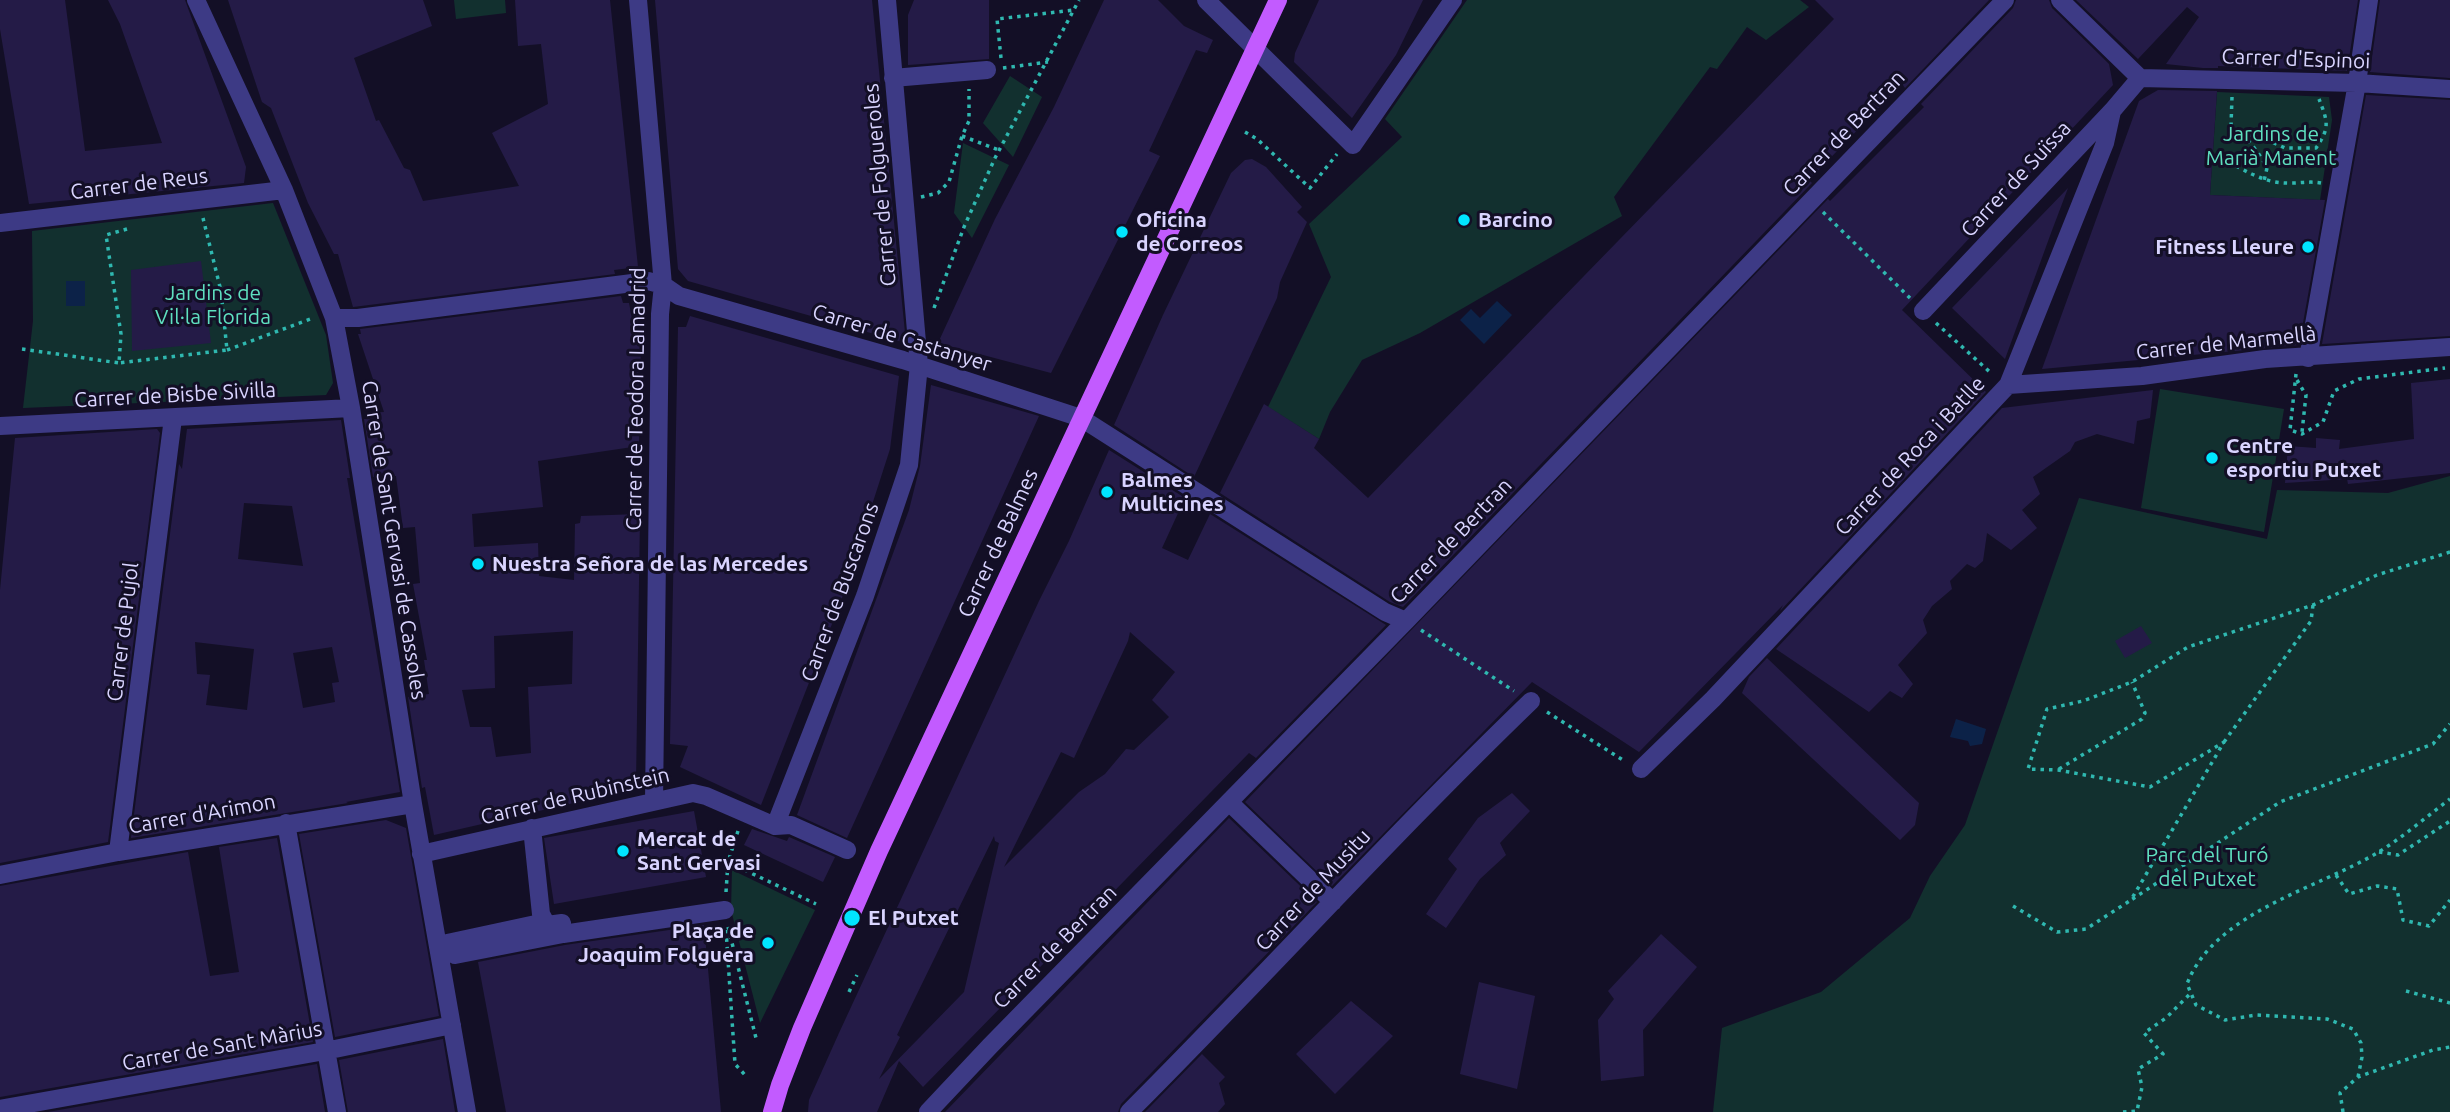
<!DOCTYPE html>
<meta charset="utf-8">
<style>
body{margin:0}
canvas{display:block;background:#130f26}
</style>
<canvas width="2450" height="1112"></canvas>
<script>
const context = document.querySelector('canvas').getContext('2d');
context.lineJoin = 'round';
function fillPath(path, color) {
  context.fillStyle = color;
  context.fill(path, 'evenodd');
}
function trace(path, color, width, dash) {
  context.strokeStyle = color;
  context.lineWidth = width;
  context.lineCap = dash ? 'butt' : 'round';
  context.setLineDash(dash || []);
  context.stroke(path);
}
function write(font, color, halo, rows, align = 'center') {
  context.font = font + ' Ubuntu,sans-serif';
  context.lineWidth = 6;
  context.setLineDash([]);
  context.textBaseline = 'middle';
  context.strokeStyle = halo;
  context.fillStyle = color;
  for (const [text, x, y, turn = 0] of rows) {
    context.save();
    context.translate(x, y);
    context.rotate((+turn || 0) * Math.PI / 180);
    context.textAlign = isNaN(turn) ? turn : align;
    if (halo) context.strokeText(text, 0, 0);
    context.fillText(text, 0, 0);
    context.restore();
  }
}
fillPath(new Path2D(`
 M454,0H505L506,13L456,19Z
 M1467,0H1800L1809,7L1766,40L1747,27L1717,69L1710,67L1614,197L1622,216L1420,333L1362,360L1330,412L1319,439L1268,407L1331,277L1309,224L1402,137L1385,119Z
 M1010,76L1042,97L1013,157L983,123Z
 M2217,92L2329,97L2332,120L2320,200L2210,195Z
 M963,143L1009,165L972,238L954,213Z
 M273,203L326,335L333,383L326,395L23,408L33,321L32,231Z
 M2160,389L2284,409L2264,532L2141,508Z
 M2450,476V1112H1713L1722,1028L1821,992L1910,918L1930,876L1965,825L2079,498L2267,539L2277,490L2388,493Z
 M732,870L815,910L760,1023L731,910Z`), '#12302f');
fillPath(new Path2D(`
 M66,281H85V306H66Z
 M1497,301L1512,315L1484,344L1460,320L1471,309L1480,318Z
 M1956,719L1986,729L1982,744L1970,746L1968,741L1950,737Z`), '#0c2248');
fillPath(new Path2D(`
 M0,0H65L85,151L162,143L120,24L108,0H185L246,167L244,183L29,204L0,29Z
 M228,0H423L432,26L354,58L376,121L379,120L404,168L410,170L423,201L519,186L492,133L548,104L541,44L518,46L515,0H610L638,267L614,270L615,274L353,307L338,254H334L308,203L271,108L262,102Z
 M655,0H872L906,343L688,281L678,269Z
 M914,0H989V59L908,65V15Z
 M1104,0H1158L1184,26L1213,40L1207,53L1196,50L1149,151L1160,156L1051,373L938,343L995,219L1054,107Z
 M1319,0H1423L1396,55L1352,118L1294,62L1295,53Z
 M1815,0H1989L1905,88L1902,84L1809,180L1812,183L1403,607L1390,602L1220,493L1264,404L1319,439L1314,448L1368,498L1834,19Z
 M2016,0H2049L2052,8L2109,64L2113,85L1902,310L1986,392L1780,611L1783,605L1639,752L1532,682L1332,886L1245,802L1828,199L1830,201L1924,107L1921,104L2013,8Z
 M2076,0H2358L2347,71L2218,66V68H2203L2166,64L2199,17L2187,7L2138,59Z
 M2380,0H2450V78L2370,72Z
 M2158,90L2217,91L2210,195L2325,200L2299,345L2042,369L2139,101Z
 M2366,95L2450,100V336L2322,344Z
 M1252,159L1266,167L1302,207L1297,212L1307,222L1280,282L1277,298L1194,477L1114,425L1163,315L1231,173L1245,160Z
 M2068,188L2051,233L2005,359L1952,308Z
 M201,261L211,343L132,351L131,270Z
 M621,296L623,303H629L636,339H641L639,446L538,461L543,507L472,514L474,547L538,543L539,576L574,580L575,524L580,523L581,516L640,514L636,782L626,791L434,835L425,787L422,788L408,697L429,694L424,660H427L413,584L420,583L415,527L403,528L396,476L373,477L364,419H367L366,413L384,412L358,334H361L360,329ZM573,631L572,684L528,687L531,753L496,757L491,727H470L462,690L495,688L494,636Z
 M690,316L899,376L890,449L841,601L761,805L680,767L688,746L670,744L678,327H686Z
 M2450,379V473L2348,484L2347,479L2285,483L2288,446L2316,448V438L2340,440L2339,449L2414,439L2411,383Z
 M931,385L1039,416L847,838L797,815L909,510L920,466Z
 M2153,390L2150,418L2137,421L2134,444L2097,434L2075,442L2070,451L2033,477L2040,494L2022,510L2037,528L2011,550L1987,533L1983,561L1975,568L1967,564L1950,581L1952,589L1932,606L1923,620L1927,633L1898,665L1913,684L1902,698L1890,691L1869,712L1776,649L2002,408Z
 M341,420L350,478H347L400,792L346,802L348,803L131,838L179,464L182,469L187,429ZM244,503L292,506L303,566L238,559ZM195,642L254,649L247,710L206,705L210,675L197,674ZM332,647L339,682L332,683L335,702L303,708L293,653Z
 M157,429L160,433L108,842L0,863V590L15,438Z
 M1109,450L1185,498L1162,548L1188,560L1210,514L1386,625L1256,758L1249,753L923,1087L899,1061L877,1112H808L809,1100L839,1033L1039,601L1069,541ZM1130,632L1175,672L1152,700L1169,717L1134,750L1126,749L1105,774L1079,792L1004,867L1061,752L1074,758L1128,641ZM994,836L995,841L999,843L964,992L879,1079L900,1037L897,1035Z
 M2141,626L2152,643L2125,658L2115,641Z
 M1767,658L1919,803L1915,825L1900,840L1742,693L1749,677Z
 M1512,793L1530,811L1500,843L1506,855L1480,879L1446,928L1426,914L1457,869L1448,859L1478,818Z
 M694,811L706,877L554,904L544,838Z
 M1229,818L1317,902L1121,1104L1118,1112H945Z
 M386,820L406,828L439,1016L335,1037L299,834Z
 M752,829L787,841L789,837L835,857L823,882L744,845Z
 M277,838L313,1042L0,1097V886L188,852L210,976L239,972L219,847Z
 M704,925L721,1112H506L478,962L565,945Z
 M1661,934L1697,967L1643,1030L1644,1076L1601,1081L1598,1020L1614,999L1608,991Z
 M1479,982L1535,996L1517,1089L1460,1074Z
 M1351,1001L1393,1036L1335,1094L1296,1054Z
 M443,1039L455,1112H348L339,1060Z
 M1202,1054L1225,1077L1219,1083L1225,1104L1218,1112H1145Z
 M317,1064L325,1112H48Z`), '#241b47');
trace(new Path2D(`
 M1001,58L997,19L1074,10
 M1003,68L1048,62
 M2232,97L2231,126C2246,136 2259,152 2267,168L2264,181
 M1245,132L1257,139L1310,188L1337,154
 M2241,133L2263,138L2285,148H2316C2330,128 2328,122 2319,99
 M962,136L999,150
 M2236,166C2255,176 2270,184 2292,183C2302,183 2310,181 2321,183
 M921,197L938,193L949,182L962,136L969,121V89
 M1823,212L1910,298
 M127,229L106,235L121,334L119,363L227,350L221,291L203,218
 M934,308L964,227L995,158L1079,0
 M1936,323L1992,374
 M22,349L119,363
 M227,350L313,318
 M2296,374L2290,430L2302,434L2323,422L2334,391L2359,379L2445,368
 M2297,380L2306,395L2302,432
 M2450,552L2377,575L2313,605L2188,647L2132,682L2083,701L2047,709L2028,769L2058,770L2150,787L2224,742L2131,900L2280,802L2433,744L2450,724
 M1421,630L1514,691
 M1547,712L1626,762
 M2224,742L2311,621L2313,605
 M2059,769L2142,719L2145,713L2132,682
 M738,831L728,862L816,904
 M2379,852L2398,855L2450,821
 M2336,875L2349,894L2377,886L2397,889L2403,920L2429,926L2450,900
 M726,892L728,862
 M2013,906L2057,932L2086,929L2131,900
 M728,927L756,1038
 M726,930L735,1064L745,1075
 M2406,991L2450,1003
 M849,992L857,975
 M2358,1077L2362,1057L2361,1043L2353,1029L2327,1019L2256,1015L2225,1020L2196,1005L2187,984C2214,913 2316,889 2377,853C2402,838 2426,817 2450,799
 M2123,1112L2137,1111L2142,1087L2138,1069L2163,1054L2144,1033L2166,1018L2191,993
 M2343,1112L2340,1093L2358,1077L2433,1050L2450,1047`), '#2fb8b0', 3.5, [3.5, 5]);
trace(new Path2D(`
 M196,0L284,190L334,318L351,408L413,804L467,1112
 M638,0L663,285L660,314L654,801
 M1206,0L1353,145L1453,0
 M2060,0L2140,78
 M893,78L987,70
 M2140,78L2357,83L2450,89
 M0,223L284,190
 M1923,311L2112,111L2140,78
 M334,318H358L648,281L663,285L679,296L903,360L1081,418L1385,612L1406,621
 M2308,358L2357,83L2369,0
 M2008,385L2142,376L2265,359L2450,347
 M0,426L351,408
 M1641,769L1713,699L2008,385L2105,143L2112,111
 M1229,802L1333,902
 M286,823L337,1112
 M775,826L865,596L909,465L919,365L887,0
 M532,828L541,914L547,925L562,923
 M118,852L173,418
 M421,854L693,793L706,796L775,826L791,825L847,850
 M0,875L118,852L413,804
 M438,945L545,922
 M455,955L563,934L725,910
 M0,1109L325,1051L452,1025
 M928,1112L990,1046L1406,621L2005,0
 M1129,1112C1264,977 1393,834 1531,701`), '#3d3a85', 18);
trace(new Path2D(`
 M772,1112L780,1085L802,1028L879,851L1278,0`), '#c25bff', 18);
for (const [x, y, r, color] of [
 [1464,220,7,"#00e5ff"],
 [1122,232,7,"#00e5ff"],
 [2308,247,7,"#00e5ff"],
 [2212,458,7,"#00e5ff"],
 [1107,492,7,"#00e5ff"],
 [478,564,7,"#00e5ff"],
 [623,851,7,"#00e5ff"],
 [852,918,9,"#00e5ff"],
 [768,943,7,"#00e5ff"]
]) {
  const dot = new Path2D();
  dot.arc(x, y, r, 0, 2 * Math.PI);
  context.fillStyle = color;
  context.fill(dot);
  trace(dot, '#130f26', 2.5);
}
write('21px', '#d9d4ff', '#130f26', [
 ["Carrer d'Espinoi",2296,59,2],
 ["Carrer de Bertran",1844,133,-46],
 ["Carrer de Suïssa",2016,179,-47],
 ["Carrer de Reus",139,184,-7],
 ["Carrer de Folgueroles",880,185,-95],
 ["Carrer de Castanyer",902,338,17],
 ["Carrer de Marmellà",2226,343,-6],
 ["Carrer de Bisbe Sivilla",175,395,-3],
 ["Carrer de Teodora Lamadrid",636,399,-89],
 ["Carrer de Roca i Batlle",1910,456,-47],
 ["Carrer de Sant Gervasi de Cassoles",394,540,81],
 ["Carrer de Bertran",1451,541,-46],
 ["Carrer de Balmes",998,543,-65],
 ["Carrer de Buscarons",840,592,-70],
 ["Carrer de Pujol",123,632,-83],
 ["Carrer de Rubinstein",575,796,-13],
 ["Carrer d'Arimon",202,814,-10],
 ["Carrer de Musitu",1313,890,-47],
 ["Carrer de Bertran",1055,947,-45],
 ["Carrer de Sant Màrius",222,1046,-10]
]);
write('21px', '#5fe0c0', '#130f26', [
 ["Jardins de",2271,134],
 ["Marià Manent",2271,158],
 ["Jardins de",213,293],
 ["Vil·la Florida",213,317],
 ["Parc del Turó",2207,855],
 ["del Putxet",2207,879]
]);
write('bold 21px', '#d9d4ff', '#130f26', [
 ["Oficina",1136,220],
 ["de Correos",1136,244],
 ["Barcino",1478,220],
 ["Fitness Lleure",2294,247,"right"],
 ["Centre",2226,446],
 ["esportiu Putxet",2226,470],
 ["Balmes",1121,480],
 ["Multicines",1121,504],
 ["Nuestra Señora de las Mercedes",492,564],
 ["Mercat de",637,839],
 ["Sant Gervasi",637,863],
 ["El Putxet",868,918],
 ["Plaça de",754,931,"right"],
 ["Joaquim Folguera",754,955,"right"]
], 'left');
</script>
